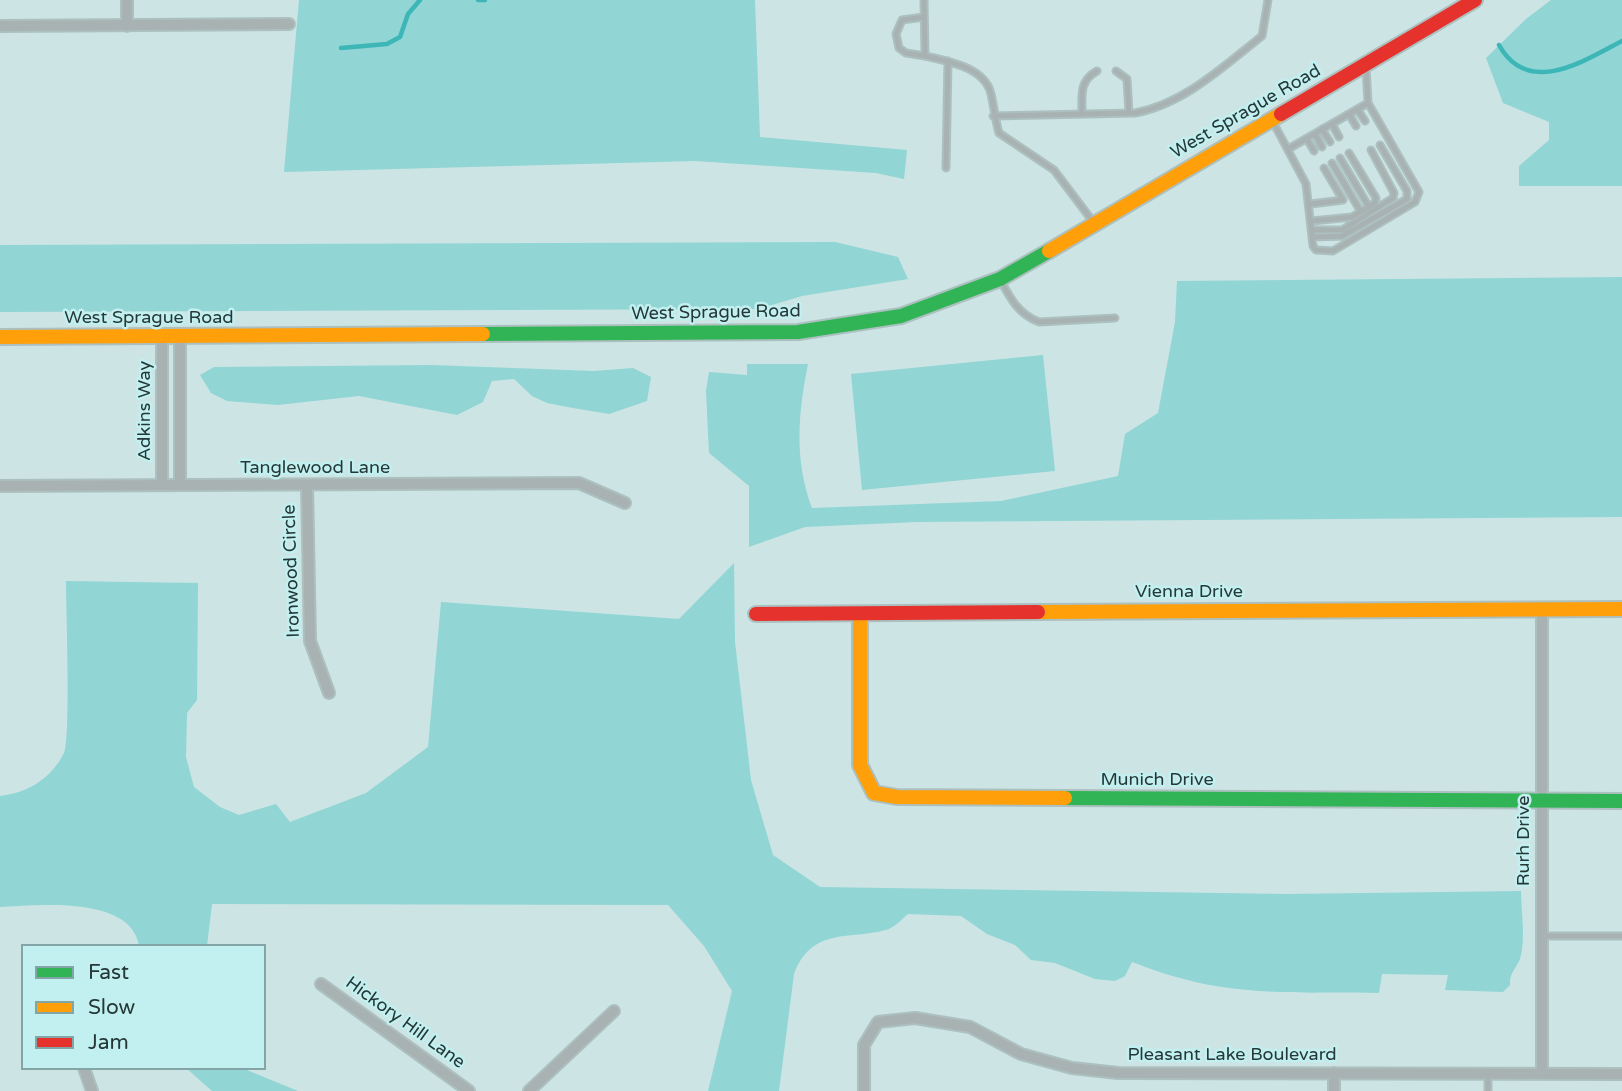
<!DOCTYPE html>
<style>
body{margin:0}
#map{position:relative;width:1622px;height:1091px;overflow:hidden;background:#cce4e4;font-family:"Varela Round",sans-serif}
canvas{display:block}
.legend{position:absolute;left:21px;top:944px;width:245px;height:126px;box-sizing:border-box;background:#c2efef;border:2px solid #83a5a5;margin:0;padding:9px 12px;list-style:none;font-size:21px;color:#253736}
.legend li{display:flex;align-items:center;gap:14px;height:35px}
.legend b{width:35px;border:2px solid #83a5a5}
</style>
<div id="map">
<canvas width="1622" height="1091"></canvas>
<ul class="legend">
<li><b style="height:9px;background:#30b455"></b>Fast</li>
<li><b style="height:9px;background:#ff9f0a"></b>Slow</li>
<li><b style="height:9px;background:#e5322d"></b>Jam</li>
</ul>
</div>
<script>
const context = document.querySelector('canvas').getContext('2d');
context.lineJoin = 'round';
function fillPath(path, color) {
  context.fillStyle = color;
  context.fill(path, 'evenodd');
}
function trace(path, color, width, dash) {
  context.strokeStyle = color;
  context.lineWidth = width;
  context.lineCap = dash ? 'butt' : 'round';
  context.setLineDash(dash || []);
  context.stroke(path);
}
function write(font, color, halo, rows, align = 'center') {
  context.font = font + ' "Varela Round",sans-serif';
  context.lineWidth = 5;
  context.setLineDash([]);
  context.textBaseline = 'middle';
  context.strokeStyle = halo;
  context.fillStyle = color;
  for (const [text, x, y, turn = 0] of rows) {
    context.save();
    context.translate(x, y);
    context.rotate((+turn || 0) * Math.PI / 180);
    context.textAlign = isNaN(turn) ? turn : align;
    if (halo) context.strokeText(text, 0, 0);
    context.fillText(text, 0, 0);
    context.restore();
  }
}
fillPath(new Path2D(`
 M299,0H755L760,137L907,150L904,179L876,173L695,161L284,172Z
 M1551,0H1622V186H1519V166L1549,140V122L1503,103L1486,58L1526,19Z
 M835,242L898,257L908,279L802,296L759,309L0,312V245Z
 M1622,277V517L917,522L805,527L749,547V486L709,453L706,391L709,372L747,375V364H808C798,413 794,460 812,508L1001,501L1118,476L1125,434L1158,413L1175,322L1177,281Z
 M1043,355L1055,471L862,490L851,374Z
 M432,365L594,371L633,368L651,377L647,401L609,414L573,408L547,403L532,396L514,379L492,381L483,402L457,415L359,396L278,405L227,401L211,393L200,375L214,367Z
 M734,563L735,642L751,780L773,855L820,887L1286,894L1521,891C1521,913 1526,939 1520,959C1516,969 1509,973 1510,985L1503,992L1445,990L1448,975L1382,974L1379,993C1318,992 1243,996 1184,979C1166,975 1149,968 1132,962L1125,976L1115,981L1095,979L1055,963L1031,960L1015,945L987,934L961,916L908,914C902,919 894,928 886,930C848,940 812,927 794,974L779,1091H708L732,991L704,946L668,905L212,904L207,946H139C132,895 36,905 0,907V796C27,793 51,779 64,753C71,740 66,606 66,581L198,583L197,700L187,713L186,757L194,787L220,807L239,815L276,804L290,822L366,793L428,747L441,602L679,619Z
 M186,1068H242L298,1091H212Z`), '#91d5d5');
trace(new Path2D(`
 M478,0H485
 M1499,45C1528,97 1582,62 1622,41
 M341,48L387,44L400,37L408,14L420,0`), '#3db6b7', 4.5);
const lane = new Path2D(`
 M924,0L925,56C947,61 985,67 991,94C994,107 995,119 999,133L1054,170L1094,223
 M924,17L902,20L896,34L899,48L906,53L925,56
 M1116,71L1127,79L1129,113
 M1357,109L1365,121
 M1082,113C1082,95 1079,81 1097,71
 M1349,114L1356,126
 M993,116L1135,113C1184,104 1224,66 1262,36L1268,0
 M1273,122L1306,184L1313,246L1316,250L1333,251L1415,202L1419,192L1368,103L1366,67
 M1332,124L1339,137
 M1322,129L1330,142
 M1315,134L1322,147
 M1307,139L1314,151
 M1290,148L1368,103
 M1340,158L1369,207
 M1332,163L1361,212
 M946,168L948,61
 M1311,204L1343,200L1324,168
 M1312,221L1352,217L1375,203L1376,198L1349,153
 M1312,230H1342L1393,198L1394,193L1371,150
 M1313,237L1342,236L1407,199V191L1380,145
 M1000,279C1010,298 1018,314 1039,322L1115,318
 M1542,936H1622
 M1488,1073V1091`);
const street = new Path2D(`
 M127,0V26
 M0,26L289,24
 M162,337V485
 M180,484V337
 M0,486L579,483L625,503
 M307,486L310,641L329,693
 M1542,609V1073
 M321,984L469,1091
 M84,1068L92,1091
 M1334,1073V1091
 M529,1091L614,1011
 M864,1091V1045L878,1022L915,1018L970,1027L1021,1054L1072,1068L1118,1073L1622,1074`);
const fast = new Path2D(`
 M483,334L798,332L901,316L1000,279L1049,251
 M1065,798L1622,801`);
const slow = new Path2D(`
 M1049,251L1281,114
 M0,337L483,334
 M1038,612L1622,609
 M860,614V765L874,793L897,797L1065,798`);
const jam = new Path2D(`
 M1281,114L1475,0
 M756,614L1038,612`);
trace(lane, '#adc0c0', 9);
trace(street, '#adc0c0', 14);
trace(fast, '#adc0c0', 18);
trace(slow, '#adc0c0', 18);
trace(jam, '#adc0c0', 18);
trace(lane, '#a8b2b2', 5);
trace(street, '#a8b2b2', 10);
trace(fast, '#30b455', 14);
trace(slow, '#ff9f0a', 14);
trace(jam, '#e5322d', 14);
write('18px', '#253736', '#c2efef', [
 ["West Sprague Road",1246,112,-30],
 ["West Sprague Road",716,313,-1],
 ["West Sprague Road",149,318],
 ["Adkins Way",145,411,-90],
 ["Tanglewood Lane",315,468],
 ["Ironwood Circle",292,571,-92],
 ["Vienna Drive",1189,592],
 ["Munich Drive",1157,780],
 ["Rurh Drive",1524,841,-90],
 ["Hickory Hill Lane",405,1023,36],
 ["Pleasant Lake Boulevard",1232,1055]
]);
</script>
